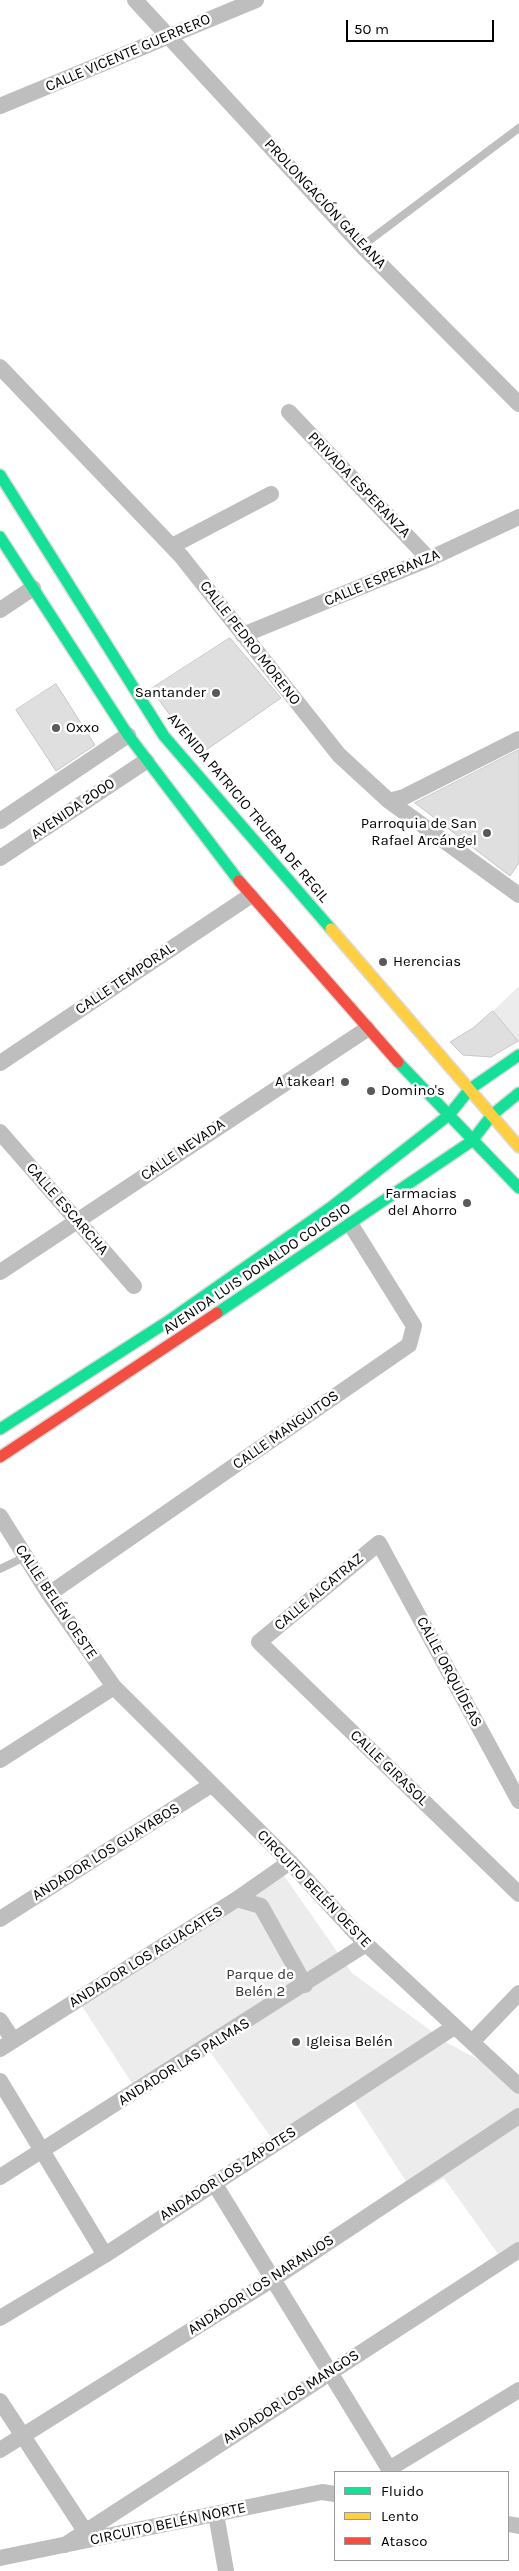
<!DOCTYPE html>
<meta charset="utf-8">
<style>
body{margin:0}
#map{position:relative;width:519px;height:2571px;overflow:hidden;background:#fff;font-family:Karla,sans-serif}
canvas{display:block}
.legend{position:absolute;left:334px;top:2471px;width:175px;height:90px;box-sizing:border-box;background:#fff;border:1px solid #999;margin:0;padding:6px 9px;list-style:none;font-size:15px;color:#000}
.legend li{display:flex;align-items:center;gap:10px;height:25px}
.legend b{width:25px;border:1px solid #999}
.scale{position:absolute;left:346px;top:20px;width:148px;height:22px;box-sizing:border-box;border:2px solid #000;border-top:0;padding-left:6px;font-size:15px;line-height:18px;white-space:nowrap;color:#000;-webkit-text-stroke:4px #fff;paint-order:stroke}
</style>
<div id="map">
<canvas width="519" height="2571"></canvas>
<ul class="legend">
<li><b style="height:6px;background:#16e098"></b>Fluido</li>
<li><b style="height:6px;background:#ffcf43"></b>Lento</li>
<li><b style="height:6px;background:#f24e42"></b>Atasco</li>
</ul>
<div class="scale">50 m</div>
</div>
<script>
const context = document.querySelector('canvas').getContext('2d');
context.lineJoin = 'round';
function fillPath(path, color) {
  context.fillStyle = color;
  context.fill(path, 'evenodd');
}
function trace(path, color, width, dash) {
  context.strokeStyle = color;
  context.lineWidth = width;
  context.lineCap = dash ? 'butt' : 'round';
  context.setLineDash(dash || []);
  context.stroke(path);
}
function write(font, color, halo, rows, align = 'center') {
  context.font = font + ' Karla,sans-serif';
  context.lineWidth = 5;
  context.setLineDash([]);
  context.textBaseline = 'middle';
  context.strokeStyle = halo;
  context.fillStyle = color;
  for (const [text, x, y, turn = 0] of rows) {
    context.save();
    context.translate(x, y);
    context.rotate((+turn || 0) * Math.PI / 180);
    context.textAlign = isNaN(turn) ? turn : align;
    if (halo) context.strokeText(text, 0, 0);
    context.fillText(text, 0, 0);
    context.restore();
  }
}
fillPath(new Path2D(`
 M519,986V1042L493,1011Z
 M280,1870L352,1973L449,2044L485,2063L519,2094V2250L503,2261L444,2178L415,2195L350,2095L275,2143L206,2046L137,2091L78,2000Z`), '#ececec');
const building = new Path2D(`
 M230,638L281,698L199,755L151,689Z
 M56,684L95,745L56,771L16,710Z
 M519,750V863L510,876L415,803Z
 M493,1011L518,1041L491,1057L463,1055L450,1042L473,1028Z`);
fillPath(building, '#dfdfdf');
trace(building, '#c7c7c7', 1);
const fast = new Path2D(`
 M0,475L164,736L331,929
 M0,537L128,735L239,881
 M398,1062L519,1188
 M217,1313L472,1141L492,1115L519,1093
 M0,1429L167,1322L330,1208L449,1115L470,1089L519,1055`);
const slow = new Path2D(`
 M331,929L519,1147`);
const jam = new Path2D(`
 M239,881L398,1062
 M0,1457L217,1313`);
trace(fast, '#dbdbdb', 14);
trace(slow, '#dbdbdb', 14);
trace(jam, '#dbdbdb', 14);
trace(new Path2D(`
 M362,246L519,128
 M0,1569L25,1557`), '#bebebe', 8);
trace(new Path2D(`
 M135,0L362,246L519,404
 M0,106L256,0
 M0,367L181,556L339,755L389,801L519,895
 M289,412L429,559
 M172,546L271,494
 M0,610L33,588
 M243,635L429,559L519,517
 M389,801L404,797L519,739
 M0,821L128,735
 M0,858L146,761
 M0,1063L250,896
 M0,1132L134,1286
 M0,1272L367,1029
 M0,1516L49,1594L114,1687L290,1862L366,1944L519,2086
 M49,1594L409,1345L414,1326L351,1225
 M0,1760L114,1687
 M519,1801L379,1543L259,1642L519,1894
 M237,1899L261,1906L305,1985
 M0,1919L211,1785
 M0,2020L13,2040
 M472,2042L519,1993
 M0,2049L237,1899L290,1862
 M0,2081L105,2255
 M0,2177L366,1944
 M214,2183L391,2472
 M0,2318L105,2255L454,2027
 M0,2401L85,2531
 M0,2450L273,2279L519,2116
 M389,2469L519,2390
 M216,2514L226,2571
 M508,2524L519,2526
 M65,2545L519,2250
 M0,2558L322,2492L335,2494`), '#bebebe', 16);
trace(fast, '#16e098', 11);
trace(slow, '#ffcf43', 11);
trace(jam, '#f24e42', 11);
for (const [x, y, r, color] of [
 [216,693,5,"#595959"],
 [56,728,5,"#595959"],
 [487,833,5,"#595959"],
 [383,962,5,"#595959"],
 [345,1082,5,"#595959"],
 [371,1091,5,"#595959"],
 [467,1203,5,"#595959"],
 [296,2042,5,"#595959"]
]) {
  const dot = new Path2D();
  dot.arc(x, y, r, 0, 2 * Math.PI);
  context.fillStyle = color;
  context.fill(dot);
  trace(dot, '#fff', 2);
}
write('15px', '#000', '#fff', [
 ["CALLE VICENTE GUERRERO",128,53,-23],
 ["PROLONGACIÓN GALEANA",325,204,47],
 ["PRIVADA ESPERANZA",359,485,46],
 ["CALLE ESPERANZA",382,578,-23],
 ["CALLE PEDRO MORENO",250,643,52],
 ["AVENIDA PATRICIO TRUEBA DE REGIL",248,808,50],
 ["AVENIDA 2000",73,809,-34],
 ["CALLE TEMPORAL",125,979,-34],
 ["CALLE NEVADA",183,1150,-34],
 ["CALLE ESCARCHA",67,1209,49],
 ["AVENIDA LUIS DONALDO COLOSIO",257,1269,-34],
 ["CALLE MANGUITOS",286,1430,-35],
 ["CALLE ALCATRAZ",319,1592,-40],
 ["CALLE BELÉN OESTE",56,1602,56],
 ["CALLE ORQUÍDEAS",449,1672,62],
 ["CALLE GIRASOL",389,1768,44],
 ["ANDADOR LOS GUAYABOS",106,1852,-32],
 ["CIRCUITO BELÉN OESTE",314,1889,46],
 ["ANDADOR LOS AGUACATES",146,1957,-32],
 ["ANDADOR LAS PALMAS",184,2062,-32],
 ["ANDADOR LOS ZAPOTES",228,2174,-33],
 ["ANDADOR LOS NARANJOS",261,2285,-33],
 ["ANDADOR LOS MANGOS",291,2397,-33],
 ["CIRCUITO BELÉN NORTE",168,2524,-12]
]);
write('15px', '#000', '#fff', [
 ["Santander",206,693],
 ["Oxxo",66,728,"left"],
 ["Parroquia de San",477,824],
 ["Rafael Arcángel",477,841],
 ["Herencias",393,962,"left"],
 ["A takear!",335,1082],
 ["Domino's",381,1091,"left"],
 ["Farmacias",457,1194],
 ["del Ahorro",457,1211],
 ["Igleisa Belén",306,2042,"left"]
], 'right');
write('15px', '#333', '#fff', [
 ["Parque de",260,1975],
 ["Belén 2",260,1992]
]);
</script>
